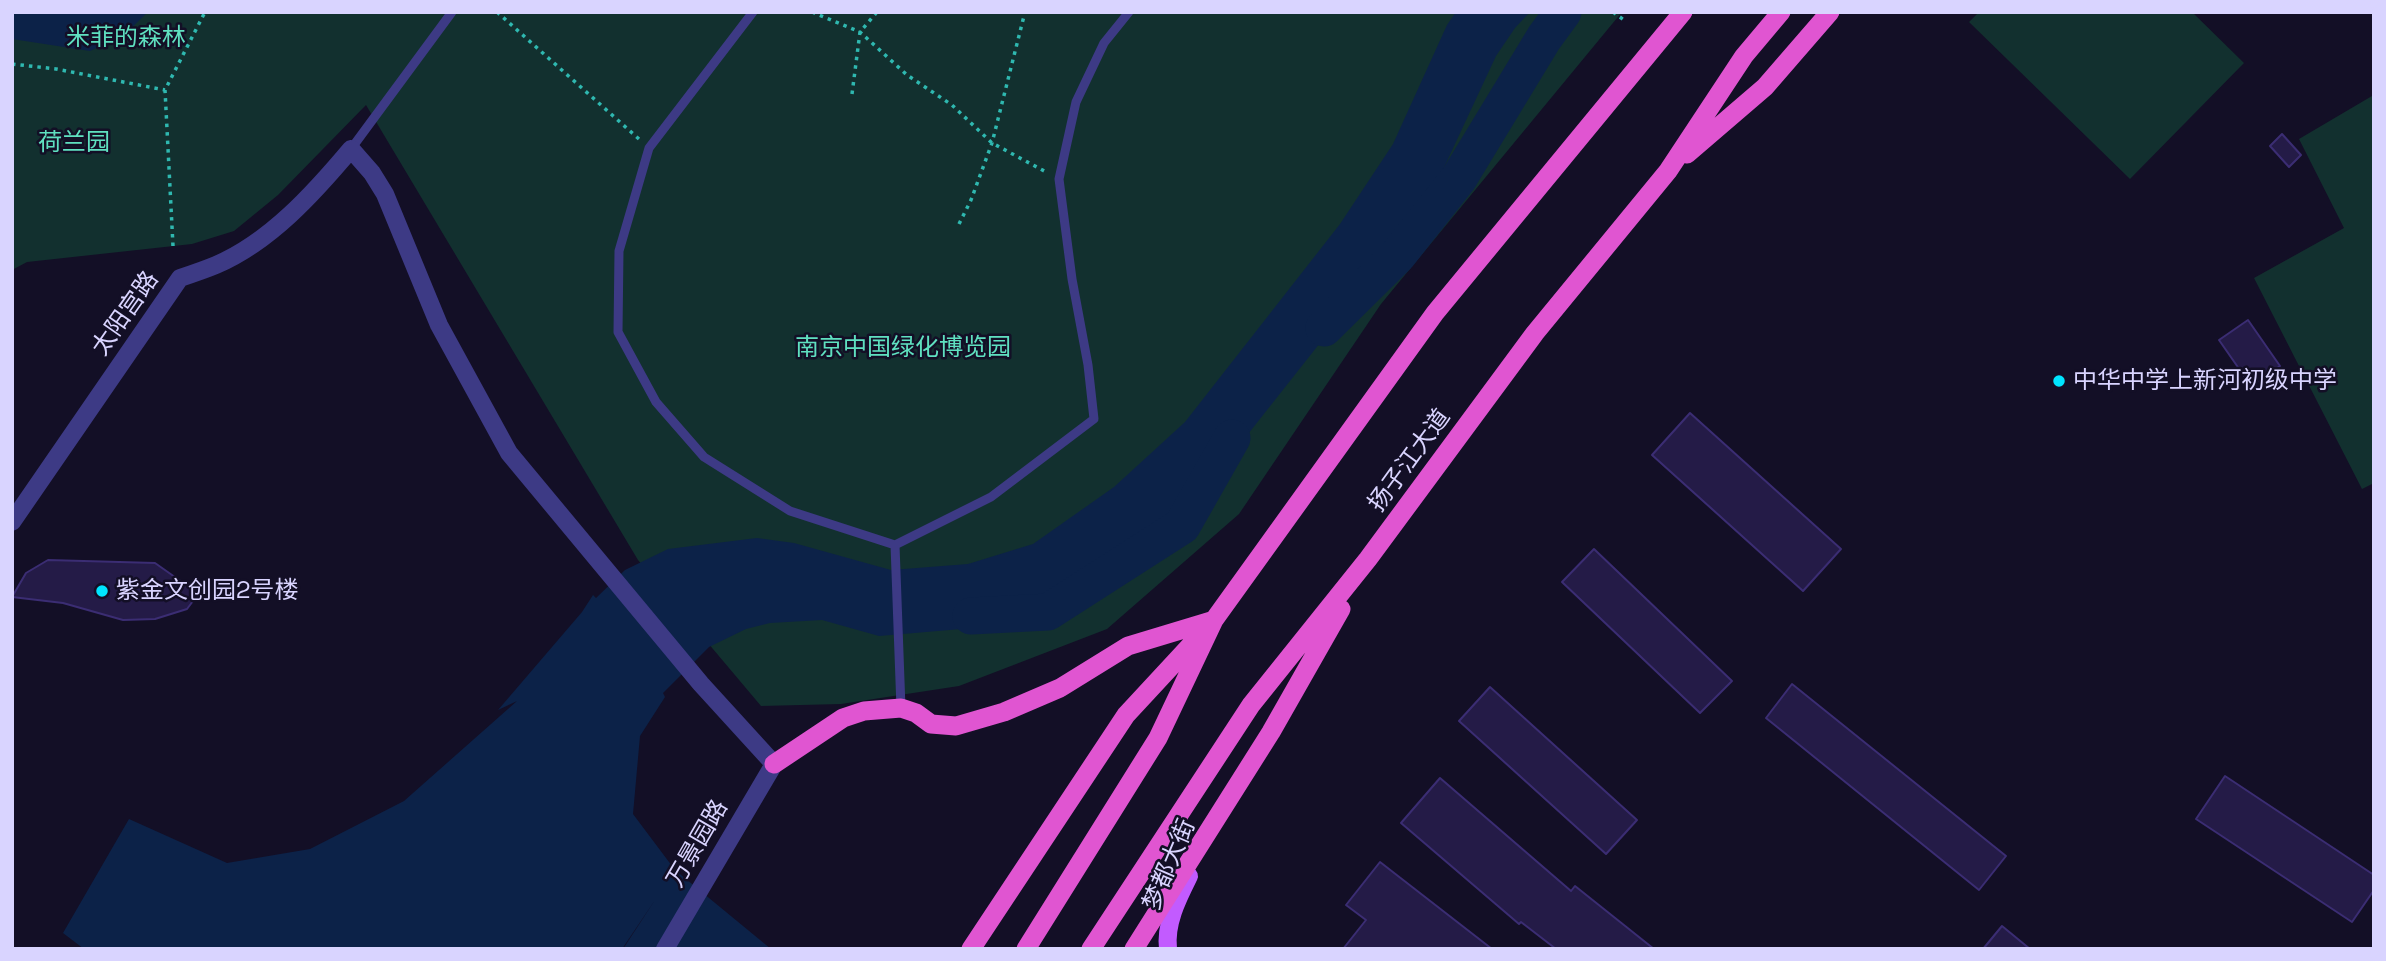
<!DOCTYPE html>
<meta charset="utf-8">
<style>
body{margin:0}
#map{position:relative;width:2386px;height:961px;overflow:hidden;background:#130f26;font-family:"Space Grotesk",sans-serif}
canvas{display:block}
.frame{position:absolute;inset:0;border:14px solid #d9d4ff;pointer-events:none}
</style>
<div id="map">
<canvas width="2386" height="961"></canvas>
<div class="frame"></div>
</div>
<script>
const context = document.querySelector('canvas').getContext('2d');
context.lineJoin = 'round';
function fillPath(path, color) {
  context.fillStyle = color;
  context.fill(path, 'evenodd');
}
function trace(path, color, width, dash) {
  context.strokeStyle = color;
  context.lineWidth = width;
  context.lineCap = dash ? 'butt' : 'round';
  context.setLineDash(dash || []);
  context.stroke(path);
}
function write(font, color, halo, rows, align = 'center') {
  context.font = font + ' "Space Grotesk","Noto Sans SC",sans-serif';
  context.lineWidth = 5;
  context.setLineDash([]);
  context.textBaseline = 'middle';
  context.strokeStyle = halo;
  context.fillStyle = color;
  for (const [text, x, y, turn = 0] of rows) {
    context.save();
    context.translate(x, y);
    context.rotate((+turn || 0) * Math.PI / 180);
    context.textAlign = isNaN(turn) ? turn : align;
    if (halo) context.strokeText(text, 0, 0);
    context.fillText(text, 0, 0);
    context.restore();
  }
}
fillPath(new Path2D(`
 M12,12H1622L1381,304L1239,514L1107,629L959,686L841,704L761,706L638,560L366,105L278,195L234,231L192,244L27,262L12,270Z
 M1979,12H2192L2244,63L2130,179L1969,22Z
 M2372,96L2374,100V483L2362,489L2254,278L2344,228L2299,139Z`), '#12302f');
fillPath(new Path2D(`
 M12,12H148L123,36L90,51L12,39Z
 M1456,12H1530L1515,28L1496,56L1441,174L1384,262L1222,467L1145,539L1045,606L973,628L879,636L822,620L770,623L746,629L709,647L663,693L665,697L640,736L633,814L675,870L771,949H623L655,900L622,949H84L63,933L129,819L227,863L310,849L404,801L517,701L498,710L582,612L593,595L596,598L625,570L668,549L757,538L794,543L891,570L968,564L1033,544L1114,487L1185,422L1340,224L1393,144L1447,25Z`), '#0c2248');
trace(new Path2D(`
 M1324,328L1398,255L1459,178L1544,38L1563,12
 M971,616L1048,612L1182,526L1232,438`), '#0c2248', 37);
const building = new Path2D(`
 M2282,134L2301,155L2289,167L2270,146Z
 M2248,320L2280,366L2251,386L2219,340Z
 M1690,413L1841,549L1803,591L1652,455Z
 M1594,549L1732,681L1700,713L1562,582Z
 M48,560L155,563L189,587L193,601L187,609L155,619L123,620L63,603L12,597L26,573Z
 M1792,684L2006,856L1979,890L1766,718Z
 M1490,687L1637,820L1606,854L1459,721Z
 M2225,776L2374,875V890L2352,922L2196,819Z
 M1440,778L1571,891L1575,886L1654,949H1556L1521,922L1519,924L1401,823Z
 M1380,862L1492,949H1343L1366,920L1346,905Z
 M2002,926L2030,949H1983Z`);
fillPath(building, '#241b47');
trace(building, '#3b2d73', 2);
trace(new Path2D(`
 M497,12L640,140
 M812,12L860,32L907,75L952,105L992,143L1048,173
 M1613,12L1624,20
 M12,64L56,69L165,90
 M852,94L860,32L877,12
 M959,224L971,200L992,143L1025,12
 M173,246L165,90L205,12`), '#2fb8b0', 3.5, [3.5, 5]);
trace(new Path2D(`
 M753,12L649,148L619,251L618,332L656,402L704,457L790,511L895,545L991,497L1094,419L1088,365L1072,279L1059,179L1076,102L1104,43L1129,12
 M351,149L452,12
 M895,545L901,708`), '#3d3a85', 9);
trace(new Path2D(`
 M12,522L180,278C192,274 204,270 216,265C270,242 314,193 351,149L372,173L385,194L439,325L509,453L701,684L774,764L665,949`), '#3d3a85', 18);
trace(new Path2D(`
 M1168,949C1165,923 1178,898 1189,876`), '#c25bff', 18);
trace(new Path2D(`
 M1687,154L1765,87L1830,12
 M774,764L843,718L864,711L901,708L916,713L931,724L956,726L1004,712L1060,688L1128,646L1214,620
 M971,949L1126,715L1202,633
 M1026,949L1158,738L1214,620L1435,313L1683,12
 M1091,949L1251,705L1368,559L1535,333L1668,171L1744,56L1781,12
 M1134,949L1271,732L1341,609`), '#e055d1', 19);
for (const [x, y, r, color] of [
 [2059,381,7,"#00e5ff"],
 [102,591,7,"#00e5ff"]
]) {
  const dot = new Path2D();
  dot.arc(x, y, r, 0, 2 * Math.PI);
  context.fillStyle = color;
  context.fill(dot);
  trace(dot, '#130f26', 2.5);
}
write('24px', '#5fe0c0', '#130f26', [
 ["米菲的森林",126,38],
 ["荷兰园",74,143],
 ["南京中国绿化博览园",903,348]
]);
write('24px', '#d9d4ff', '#130f26', [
 ["太阳宫路",126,314,-55],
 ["扬子江大道",1410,461,-54],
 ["万景园路",698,844,-60],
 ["梦都大街",1170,865,-67]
]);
write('24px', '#d9d4ff', '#130f26', [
 ["中华中学上新河初级中学",2073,381],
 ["紫金文创园2号楼",116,591]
], 'left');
</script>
